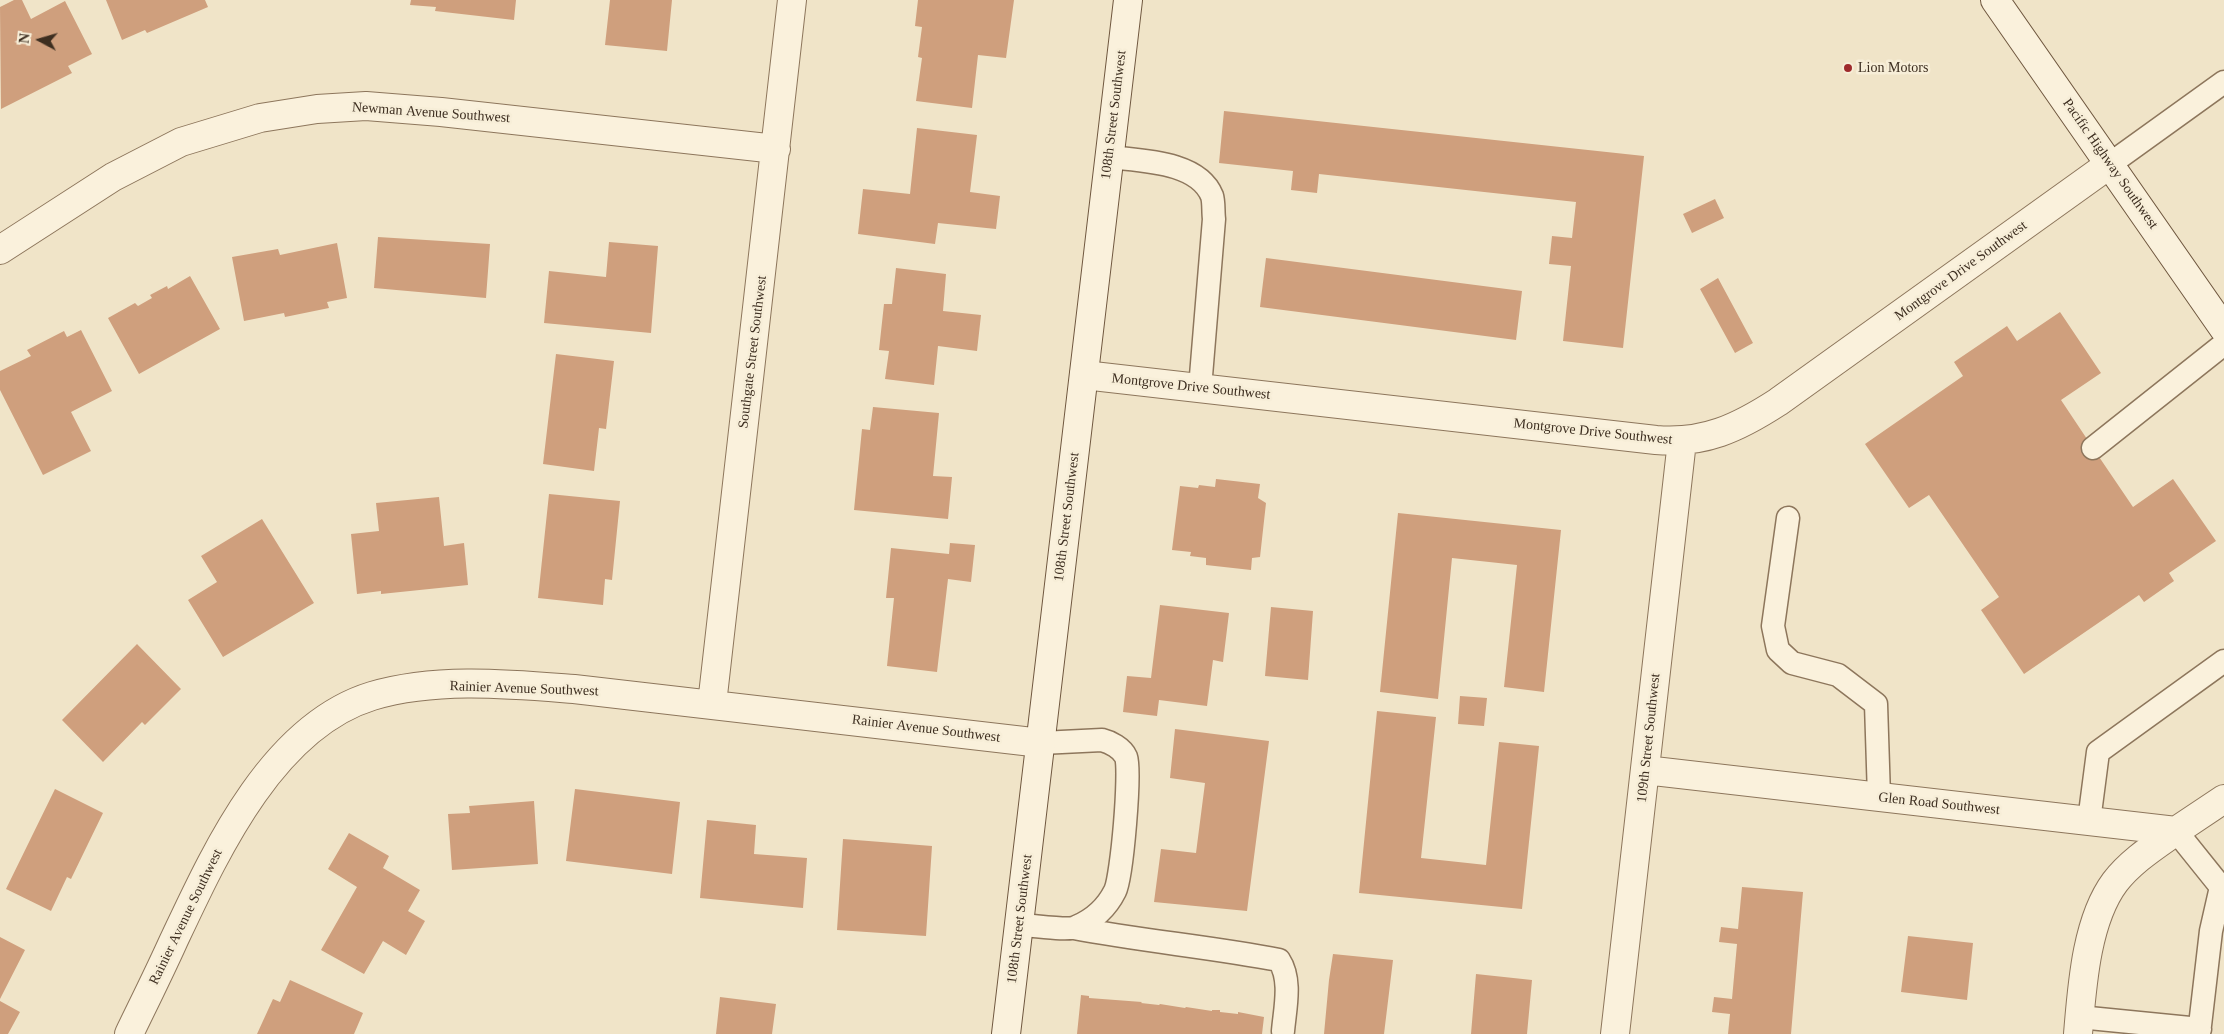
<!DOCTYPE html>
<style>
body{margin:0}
#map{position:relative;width:2224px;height:1034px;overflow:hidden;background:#f0e4c8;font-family:Georgia,serif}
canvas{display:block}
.north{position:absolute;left:15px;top:15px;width:50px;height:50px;-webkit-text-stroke:4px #f7eed8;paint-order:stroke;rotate:276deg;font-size:14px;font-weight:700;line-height:20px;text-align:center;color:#3d2e20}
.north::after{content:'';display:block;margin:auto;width:18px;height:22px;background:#3d2e20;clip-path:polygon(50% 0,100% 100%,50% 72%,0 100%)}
</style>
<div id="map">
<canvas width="2224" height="1034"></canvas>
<div class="north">N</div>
</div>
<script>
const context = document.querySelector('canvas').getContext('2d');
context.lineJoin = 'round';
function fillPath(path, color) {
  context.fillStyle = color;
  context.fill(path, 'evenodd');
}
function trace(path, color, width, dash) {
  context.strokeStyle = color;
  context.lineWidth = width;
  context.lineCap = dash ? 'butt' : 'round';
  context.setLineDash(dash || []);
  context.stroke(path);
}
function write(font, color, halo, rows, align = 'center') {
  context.font = font + ' Georgia,serif';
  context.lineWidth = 5;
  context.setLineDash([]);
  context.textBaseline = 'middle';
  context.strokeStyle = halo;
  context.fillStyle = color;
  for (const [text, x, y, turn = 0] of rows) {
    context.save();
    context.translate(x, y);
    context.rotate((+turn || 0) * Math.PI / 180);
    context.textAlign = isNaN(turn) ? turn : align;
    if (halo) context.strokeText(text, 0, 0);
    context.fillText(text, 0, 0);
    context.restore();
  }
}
fillPath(new Path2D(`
 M14,0H22L31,19L65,1L92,54L68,66L72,73L1,109L0,7Z
 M106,0H205L208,7L147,33L145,30L122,40Z
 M411,0H516L514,20L435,11L436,7L410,5Z
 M610,0H672L667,51L605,45Z
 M918,0H1014L1006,58L978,55L972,108L916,101L922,58L918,57L922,27L915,26Z
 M1224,111L1644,156L1623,348L1563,341L1571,266L1549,264L1552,236L1572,238L1576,202L1319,174L1317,193L1291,190L1293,171L1219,163Z
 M917,128L977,135L970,192L1000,196L996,229L938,223L935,244L858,234L863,189L910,194Z
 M1715,199L1724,218L1692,233L1683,214Z
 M378,237L490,244L486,298L374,288Z
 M609,242L658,246L651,333L544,323L549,271L606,277Z
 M337,243L347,298L327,302L329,308L285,317L284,313L244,321L232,257L278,249L280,255Z
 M1266,258L1522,291L1516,340L1260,307Z
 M896,268L946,274L943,311L981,315L977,351L938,346L934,385L885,379L889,351L879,350L884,304H892Z
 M190,276L220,329L139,374L108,318L135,303L138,306L152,298L150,295L167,286L168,289Z
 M1718,278L1753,343L1735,353L1700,289Z
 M2060,312L2101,373L2061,400L2093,448L2133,507L2173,479L2216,541L2169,573L2174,581L2144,602L2139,595L2024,674L1981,610L1999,597L1929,495L1909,508L1865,444L1963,376L1954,362L2007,326L2017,341Z
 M81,330L112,391L71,412L91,451L43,475L0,390V371L31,356L27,350L64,331L67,337Z
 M556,354L614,361L606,429L599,428L594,471L543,464Z
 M873,407L939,413L933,476L952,477L948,519L854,510L862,429L870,430Z
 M1216,479L1260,484L1258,498L1266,503L1260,557L1252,558L1251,570L1206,565V558L1190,556L1191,552L1172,550L1180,486L1198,488L1199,485L1215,487Z
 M549,494L620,501L612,580L605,579L603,605L538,598Z
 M439,497L444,546L464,543L468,585L381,594V591L357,594L351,534L379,531L376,503Z
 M1398,513L1561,530L1544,692L1504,687L1517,565L1452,558L1438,699L1380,692Z
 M262,519L314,603L223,657L188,600L217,582L201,556Z
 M950,543L975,545L971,582L948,579L937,672L887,666L894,598H886L891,548L949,554Z
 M1160,605L1229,613L1223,662L1213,660L1207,706L1159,700L1157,716L1123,712L1127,676L1151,678Z
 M1271,607L1313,611L1308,680L1265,676Z
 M137,644L181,689L145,725L142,722L103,762L62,720Z
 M1460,696L1487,698L1484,726L1458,724Z
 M1377,711L1436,717L1421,858L1486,865L1499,742L1539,746L1522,909L1359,893Z
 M1175,729L1269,741L1247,911L1154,902L1161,849L1196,853L1205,783L1170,778Z
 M55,789L103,813L71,879L67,877L51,911L6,889Z
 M575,789L680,802L672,874L566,861Z
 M534,801L538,864L452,870L448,814L470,813L469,806Z
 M707,820L756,825L754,854L807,858L803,908L700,898Z
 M349,833L389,856L383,868L420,890L408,911L425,921L406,955L383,941L364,974L321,950L357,887L328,869Z
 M843,839L932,846L926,936L837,930Z
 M1742,887L1803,892L1791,1034H1728L1730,1014L1712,1012L1714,997L1732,999L1737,944L1719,942L1721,927L1738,929Z
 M1908,936L1973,943L1967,1000L1901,992Z
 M0,937L25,950L0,999Z
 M1333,954L1393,960L1384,1034H1324L1329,980Z
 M1476,974L1532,980L1527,1034H1471Z
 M290,980L363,1013L354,1034H257L273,999L280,1002Z
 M1081,995L1089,996V998L1142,1002L1141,1003L1159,1005L1160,1004L1185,1008L1186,1007L1212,1011V1010H1220V1012L1238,1014V1012L1264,1017L1262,1034H1077Z
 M720,997L776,1004L772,1034H716Z
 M0,1001L20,1012L8,1034H0Z`), '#cf9f7d');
const lane = new Path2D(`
 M1109,157C1141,161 1198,161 1212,196C1214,202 1213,212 1214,219L1200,388
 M2110,164L2224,82
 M2093,448L2224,344
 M1788,518L1773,626L1778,650L1792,663L1838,675L1876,704L1879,797
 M2089,821L2098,752L2224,661
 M2176,831L2221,887L2211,931L2199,1034
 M1019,925C1031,925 1068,931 1076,927C1093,920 1107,907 1115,891C1122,877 1131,771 1126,757C1122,748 1110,742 1102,740L1041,743
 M1074,928C1142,941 1211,947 1279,960C1292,980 1285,1008 1283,1031
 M2079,1017L2200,1029`);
const street = new Path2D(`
 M0,250L113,177L181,142L260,118L317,109L366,106L441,112L776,149
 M1084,375L1656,440C1704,444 1738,428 1778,402L2110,164
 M712,704L792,0
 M1645,770L2176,831L2224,799
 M129,1034C144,1003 159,973 173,942C214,855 271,727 372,696C436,677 509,684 574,689L1041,743
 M1615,1034L1682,441
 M2078,1034C2082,987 2086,921 2115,882C2131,861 2155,846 2176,831`);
const secondary = new Path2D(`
 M1995,0L2224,329
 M1006,1034L1128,0`);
trace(lane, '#8d765c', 25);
trace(street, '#8d765c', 30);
trace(secondary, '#6f573f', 30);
trace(lane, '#faf1dc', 22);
trace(street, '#faf1dc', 28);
trace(secondary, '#faf1dc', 28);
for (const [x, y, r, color] of [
 [1848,68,5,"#9e2a2b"]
]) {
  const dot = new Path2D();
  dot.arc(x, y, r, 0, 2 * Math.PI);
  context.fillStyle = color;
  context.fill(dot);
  trace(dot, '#f7eed8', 2);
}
write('14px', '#3d2e20', '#f7eed8', [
 ["Lion Motors",1858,68]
], 'left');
write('14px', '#3d2e20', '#f7eed8', [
 ["Newman Avenue Southwest",431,113,4],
 ["108th Street Southwest",1114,115,-83],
 ["Pacific Highway Southwest",2110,164,55],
 ["Montgrove Drive Southwest",1961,271,-36],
 ["Southgate Street Southwest",753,352,-83],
 ["Montgrove Drive Southwest",1191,387,6],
 ["Montgrove Drive Southwest",1593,432,6],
 ["108th Street Southwest",1067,517,-83],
 ["Rainier Avenue Southwest",524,689,2],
 ["Rainier Avenue Southwest",926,729,7],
 ["109th Street Southwest",1649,738,-84],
 ["Glen Road Southwest",1939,804,6],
 ["Rainier Avenue Southwest",186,917,-64],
 ["108th Street Southwest",1020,919,-83]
]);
</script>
